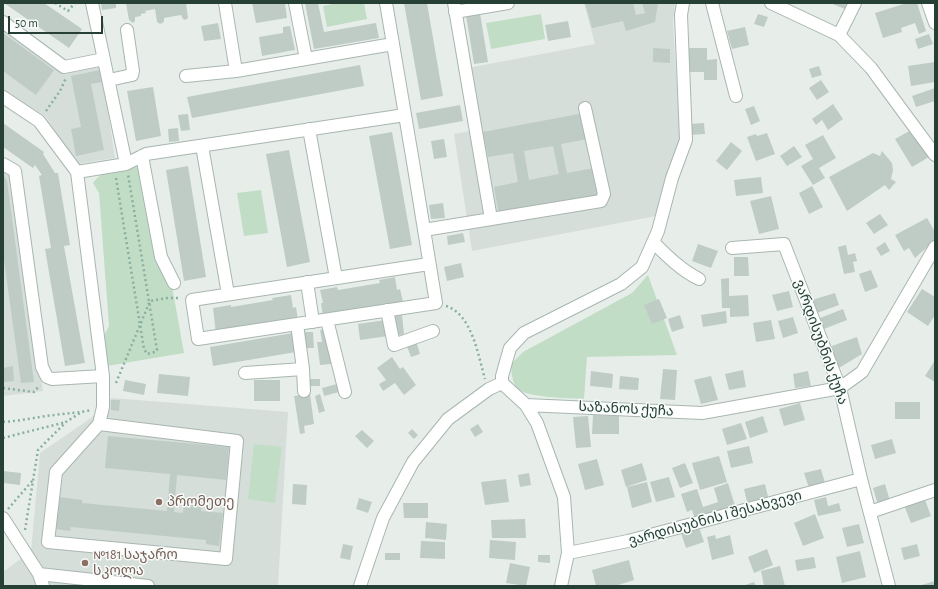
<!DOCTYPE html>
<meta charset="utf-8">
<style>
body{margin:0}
#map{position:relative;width:938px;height:589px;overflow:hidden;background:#e7eeea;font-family:"Alegreya Sans",sans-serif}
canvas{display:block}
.frame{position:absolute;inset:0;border:4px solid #264036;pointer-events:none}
.scale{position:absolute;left:8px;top:16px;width:95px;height:18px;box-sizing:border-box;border:2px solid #264036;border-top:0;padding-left:5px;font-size:12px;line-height:14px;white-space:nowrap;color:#264036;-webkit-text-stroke:3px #f7fbf9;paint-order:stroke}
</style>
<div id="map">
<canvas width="938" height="589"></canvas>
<div class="frame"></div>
<div class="scale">50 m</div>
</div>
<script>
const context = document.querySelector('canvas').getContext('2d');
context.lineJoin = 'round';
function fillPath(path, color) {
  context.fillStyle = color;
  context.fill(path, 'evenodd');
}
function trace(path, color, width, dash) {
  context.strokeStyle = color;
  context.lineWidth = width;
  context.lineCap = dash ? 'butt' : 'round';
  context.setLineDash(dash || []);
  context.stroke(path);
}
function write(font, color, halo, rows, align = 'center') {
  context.font = font + ' "Alegreya Sans","Noto Sans Georgian",sans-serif';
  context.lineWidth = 3;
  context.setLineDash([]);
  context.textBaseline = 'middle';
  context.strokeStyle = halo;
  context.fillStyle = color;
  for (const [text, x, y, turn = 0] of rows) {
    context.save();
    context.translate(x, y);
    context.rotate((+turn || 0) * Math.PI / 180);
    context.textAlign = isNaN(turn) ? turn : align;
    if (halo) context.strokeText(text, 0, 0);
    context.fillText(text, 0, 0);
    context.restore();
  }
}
fillPath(new Path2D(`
 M584,3H675L673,22L680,137L656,216L472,251L454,134L470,131L462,69L595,44Z
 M3,25L64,69L101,65L115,158L76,164L46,117L3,90Z
 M3,168L5,169L14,181L43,391L3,396Z
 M112,398L288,412L278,586H3V572L31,551L40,453L91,418Z`), '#d5ded9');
fillPath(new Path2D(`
 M337,3H364L367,19L327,27L323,6Z
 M541,14L545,39L491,49L486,23Z
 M138,167L172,286L184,353L107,366L103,338L109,326L99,193L93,183C105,167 120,169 138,167Z
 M261,190L268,233L244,236L237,193Z
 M648,275L677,355L587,357L584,399C570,398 525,398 517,388C512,382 511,371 511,364L523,352L632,293Z
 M254,444L282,447L275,503L248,499Z`), '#c2ddc6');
fillPath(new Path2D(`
 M4,3H44L82,29L69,48Z
 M101,3H116V8L102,10Z
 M126,3H186L188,18L185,20L183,19L181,15L164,18V22L160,24L157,22L155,9L145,11L146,13L141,14V16L135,17V21L133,23L129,20Z
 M252,3H285L287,18L256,23Z
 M305,3H318L324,32L376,23L379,38L314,49Z
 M404,3H427L443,96L421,100Z
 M585,3H633L636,15L645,13L642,3H658L655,22L626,31L623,21L592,28Z
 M830,3H847L845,9Z
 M907,3H917L926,31L919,34L915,23L901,28L902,32L883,38L875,13Z
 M480,13L488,62L474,64L466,15Z
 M758,14L768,17L764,27L754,24Z
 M568,21L571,37L548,41L545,25Z
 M218,23L221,39L204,41L201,26Z
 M290,26L295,50L262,56L259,37L283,33V27Z
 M745,27L749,45L732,49L727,31Z
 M3,33L54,70L36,95L3,71Z
 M929,34L933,44L918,49L915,39Z
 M653,48L670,49V63L653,62Z
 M687,48H707V60L717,59V80H704V72H687Z
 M935,62V82L911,86L908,66Z
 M360,65L364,86L192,118L187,97Z
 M819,66L822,75L812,78L809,69Z
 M100,70L102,82L91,84L104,150L76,156L71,129L81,127L71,76Z
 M821,80L829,92L817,100L809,88Z
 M153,87L161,136L136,141L127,91Z
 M935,88V101L916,107L912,96Z
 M833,104L843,119L828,130L822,120L816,125L812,119Z
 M460,105L463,121L419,129L416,113Z
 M754,106L760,121L751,125L745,109Z
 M584,113L588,139L561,144L567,173L594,168L599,197L499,215L494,187L518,182L513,153L488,157L483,132ZM553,146L559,174L529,180L524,151Z
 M188,114L190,130L181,131L178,115Z
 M3,123L44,152L43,154L55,173H58L70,245L64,246L85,363L65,366L45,249L51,248L39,176L42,175L35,165L33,168L3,147Z
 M704,123L705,134L690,135V124Z
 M178,128L179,141L169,142L168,129Z
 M913,129L929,157L912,167L895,139Z
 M392,132L412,245L390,249L369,136Z
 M767,133L775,154L756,161L747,137L756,134L757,136Z
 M823,135L836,158L819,168L825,178L813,185L801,166L813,159L805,145Z
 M444,139L447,157L434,159L431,141Z
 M731,142L742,151L727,170L716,161Z
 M794,146L802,157L787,166L780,156Z
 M289,150L310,262L287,267L266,154Z
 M882,151L892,163L893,170L891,179L896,182L889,190L885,185L847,211L829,177L873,153L880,156Z
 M188,166L206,277L184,281L166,170Z
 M3,173L7,181L34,382L21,383L3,253Z
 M761,177L763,193L736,196L734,180Z
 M812,186L823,207L809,214L799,193Z
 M771,196L779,229L759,234L750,201Z
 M443,203L445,218L431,219L429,205Z
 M880,214L888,225L874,234L866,223Z
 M927,218L935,232V240L915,258L909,248L904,251L895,235Z
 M463,233L465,242L448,245L447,236Z
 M885,242L890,251L881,256L876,248Z
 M698,244L718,251L711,268L692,261Z
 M846,245L848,255L855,253L857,261L853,262L855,272L844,274L838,247Z
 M734,257H748L749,276H734Z
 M461,263L464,277L447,281L444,267Z
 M871,270L878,287L865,292L859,274Z
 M395,277L397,290L400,289L403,302L335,313L323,317L321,303H323L320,290L337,287L338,290L380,283L379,280Z
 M729,278V296L748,295L749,316L730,317V308H722L721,279Z
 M922,289L935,297V315L928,326L907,312Z
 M789,291L793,307L777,311L772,295Z
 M835,293L839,305L817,313L812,300Z
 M291,295L293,308L296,307L298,320L216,334L213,308L231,305V307L273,300L272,298Z
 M659,299L667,318L652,324L644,305Z
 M843,309L847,320L824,329L820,318Z
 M726,311L727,323L703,327L701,315Z
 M402,315L404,334L395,336L392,317Z
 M680,315L684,328L672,332L668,319Z
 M793,317L798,333L783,338L778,321Z
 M386,320L388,336L360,340L358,324Z
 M771,320L775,339L756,342L753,323Z
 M327,329L332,364L320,365L317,342H322L320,330Z
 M304,332H313L314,348H304Z
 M293,333L296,352L213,366L210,347Z
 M857,337L862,354L834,371L826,348Z
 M416,341L420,354L411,357L406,344Z
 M392,357L400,369L403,367L416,385L404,395L395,383L383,391L379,384L386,380L377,368Z
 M935,360V382L925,376Z
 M13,366L14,381L3,382V368Z
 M663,369L677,370L675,400L660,399Z
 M743,370L746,387L729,390L725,374Z
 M591,371L613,374L612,388L590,386Z
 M808,371L811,386L795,388L793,374Z
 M159,374L190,377L188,396L157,393Z
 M620,376L639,378L638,390L619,389Z
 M711,376L718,400L701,404L694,380Z
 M306,379H320V386H306Z
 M125,380L146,384L144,395L123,391Z
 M254,380H280V401H254Z
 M337,384L339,392L324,396L322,388Z
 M310,394L314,424L304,426L305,433L300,434L294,396Z
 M320,394L325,411L319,413L315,396Z
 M111,400H120L119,411L111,410Z
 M895,402H920V419H895Z
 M800,403L805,420L784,426L779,409Z
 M593,415L619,416V434H592Z
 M588,416L591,447L576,448L573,417Z
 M763,416L768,432L750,438L745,422Z
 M741,423L747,439L727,445L722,429Z
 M478,424L483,432L475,437L470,429Z
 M412,429L418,435L414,439L408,433Z
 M362,430L374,441L367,448L355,436Z
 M108,436L229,447L226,480L177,475L174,512L183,513L184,502L202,503L201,511L223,513L219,546L206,544V540L71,527L70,531L56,529L59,497L82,500V503L167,511L170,474L105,468Z
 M892,439L896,453L875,459L871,445Z
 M749,446L753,463L731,468L727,451Z
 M719,456L727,482L700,490L692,463Z
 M597,459L604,485L585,490L578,464Z
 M642,463L647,480L626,487L621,470Z
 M685,463L693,483L680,488L672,468Z
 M821,469L825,483L809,488L804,473Z
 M3,471L21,473L20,485L3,483Z
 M529,473L531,485L520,487L518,475Z
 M669,477L675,497L656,502L650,482Z
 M506,479L509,502L485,505L481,482Z
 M647,482L652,502L632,508L627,487Z
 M728,483L736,509L696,522L692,510L687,512L681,494L697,489L703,507L718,502L714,488Z
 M293,484L307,485L306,505L292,504Z
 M765,484L769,501L748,506L744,489Z
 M885,484L890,501L878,505L873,488Z
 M826,497L828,506L839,503L841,511L818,516L814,500Z
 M924,497L931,516L911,523L904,505Z
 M359,498L372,502L368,513L356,509Z
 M403,503H428V518H404Z
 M815,514L824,538L803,546L794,523Z
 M525,519L526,538H492L491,520Z
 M426,522L447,524L446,540L425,538Z
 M859,524L864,543L847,547L842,528Z
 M699,527L704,542L686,548L681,533Z
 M715,535L716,539L730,535L734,554L712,560L707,537Z
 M490,540L516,542L515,560L489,558Z
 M421,541L445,542V559L420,558Z
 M343,544L353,546L350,560L340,558Z
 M917,544L920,556L904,560L901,548Z
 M767,549L773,565L754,573L748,557Z
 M860,551L866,577L842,583L836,557Z
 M385,553H400V560H385Z
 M538,555H550V563L538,562Z
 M814,557L816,568L797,571L795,560Z
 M629,560L634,580L618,585L619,586H596L592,570Z
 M510,563L530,567L526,586L506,583Z
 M780,566L785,586H764L761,571Z
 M935,581V586H918Z
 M754,582L756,586H742Z`), '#bfccc5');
const minor = new Path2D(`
 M92,3L126,164
 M225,3L236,71L393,44L386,3
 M295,3L306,59
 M454,3L491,219
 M712,3L736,96
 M771,3L839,35L871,68L935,155
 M928,3L935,23
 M455,12L508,3
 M3,22L64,67L104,59
 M839,35L855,3
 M393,44C408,130 422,217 436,303L198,339L192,300L429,264
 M186,76L236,71
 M109,80L132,75L133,71L127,30
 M3,97L39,121L77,172L103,376V407L99,424L56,472L48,542L226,559L237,441L99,424
 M309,129L336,278
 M202,146L228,294
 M142,156L161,257L174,283
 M3,164L15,171L42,367L47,377L52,379L103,376
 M77,172L126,164L146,154L405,115
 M424,230L601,201L604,194L585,108
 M653,242C667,256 681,270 699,279
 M732,248L784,244L840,388L861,479L889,586
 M307,282L313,322
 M387,310L394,345L433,331
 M327,320L345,392
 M303,369L304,391
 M245,373L303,369L297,324
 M502,383V376L510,348L524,333L621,284L642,267L658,231L672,178L686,140L681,15L683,3
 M502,383L526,405L537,423L564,497L568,553L561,586
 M526,405L702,413L840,388L862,372L935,247
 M870,512L935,490
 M3,518L39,574L43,586
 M568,553L628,541L861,479
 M39,574L148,586
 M360,586L383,518L413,462L448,419L489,389L502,383`);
trace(minor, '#a9b6b0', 14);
trace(new Path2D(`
 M55,3L68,11L75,3
 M46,111L60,91L66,78
 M116,178L144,349L147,354L155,352L157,350L128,174
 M446,306C472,314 478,355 485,379
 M116,383L150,301L167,298H181
 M3,388L34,392L39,386
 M3,422C20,421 37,417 54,415C67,413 79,413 91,410
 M3,438L66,422
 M8,509L33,480
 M25,530L38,450L66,422L80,413`), '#89af9f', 2.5, [2, 3]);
trace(minor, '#fff', 12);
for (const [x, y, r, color] of [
 [159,502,4,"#8d6e63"],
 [85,563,4,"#8d6e63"]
]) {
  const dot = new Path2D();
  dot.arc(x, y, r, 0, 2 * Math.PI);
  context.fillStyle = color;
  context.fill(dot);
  trace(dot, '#f7fbf9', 1.5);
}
write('14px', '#264036', '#f7fbf9', [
 ["ვარდისუბნის ქუჩა",821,342,70],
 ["საზანოს ქუჩა",626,409,3],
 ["ვარდისუბნის I შესახვევი",715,518,-15]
]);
write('14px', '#785e54', '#f7fbf9', [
 ["პრომეთე",167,502],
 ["№181 საჯარო",93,555],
 ["სკოლა",93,571]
], 'left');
</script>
